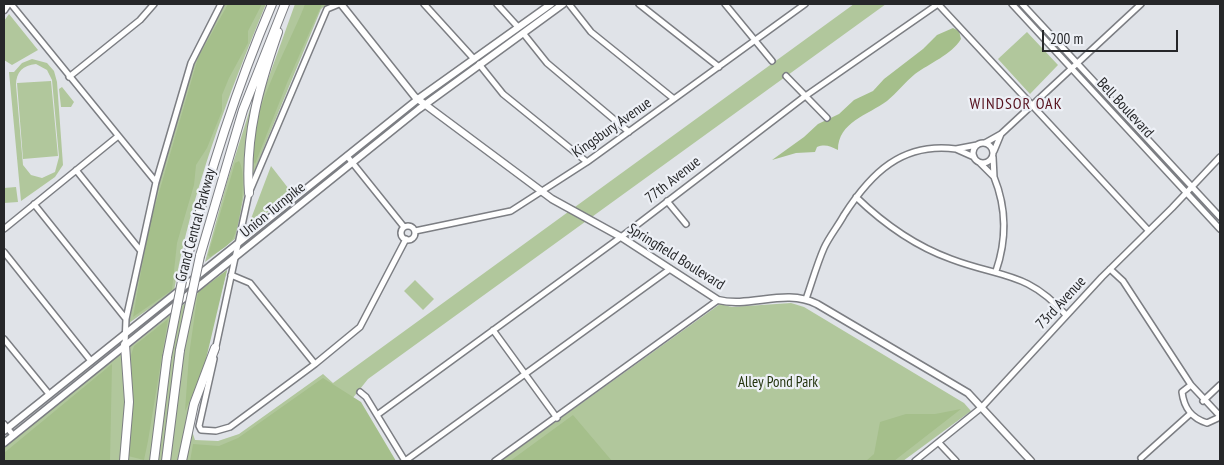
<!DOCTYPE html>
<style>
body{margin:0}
#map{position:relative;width:1224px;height:465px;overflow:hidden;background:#e0e3e8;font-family:"PT Sans Narrow",sans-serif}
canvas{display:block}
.frame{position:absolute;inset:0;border:5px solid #262729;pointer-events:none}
.scale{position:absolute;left:1042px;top:30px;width:136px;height:22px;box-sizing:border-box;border:2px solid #262729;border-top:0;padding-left:6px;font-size:15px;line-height:18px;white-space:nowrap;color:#262729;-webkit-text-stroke:4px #edf0f6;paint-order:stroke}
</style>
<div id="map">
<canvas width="1224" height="465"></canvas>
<div class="frame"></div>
<div class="scale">200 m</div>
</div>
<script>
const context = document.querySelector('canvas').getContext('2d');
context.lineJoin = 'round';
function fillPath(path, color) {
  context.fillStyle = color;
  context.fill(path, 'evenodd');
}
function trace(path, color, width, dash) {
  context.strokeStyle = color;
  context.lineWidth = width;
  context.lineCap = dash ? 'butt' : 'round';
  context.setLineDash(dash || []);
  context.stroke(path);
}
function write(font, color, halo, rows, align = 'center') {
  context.font = font + ' "PT Sans Narrow",sans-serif';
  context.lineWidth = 4.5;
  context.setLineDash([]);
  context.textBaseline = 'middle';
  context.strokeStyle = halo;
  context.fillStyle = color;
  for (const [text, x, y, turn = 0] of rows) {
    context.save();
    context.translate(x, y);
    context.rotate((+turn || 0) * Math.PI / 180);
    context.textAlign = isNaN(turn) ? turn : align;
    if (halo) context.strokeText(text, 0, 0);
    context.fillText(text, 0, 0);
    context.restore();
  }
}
fillPath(new Path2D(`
 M225,4H266C228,96 191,193 174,291L129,323L159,174L194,65Z
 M295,4H327L321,9L253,174L249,175L257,110Z
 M854,4H886L368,379L352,399L394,461H4V447L227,270L188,419L195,440L218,441L239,434L323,374L333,383Z
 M9,14L38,50L12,65L4,60V21Z
 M1027,32L1058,65L1030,94L998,59Z
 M32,59L47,63L54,71L57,82L63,165L55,177L21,201L9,72H14L22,63ZM36,64L47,70L52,80L59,157L55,172L42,178L31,175L23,165L16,85C16,72 23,65 36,64Z
 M51,81L58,156L23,159L17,83Z
 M62,87L74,102L71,107H61L59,89Z
 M251,106L247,135L244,195L235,239L205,262L227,182Z
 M271,166L292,193L250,226L249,224Z
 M16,187L18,202L4,203V188Z
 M415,280L434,299L423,310L404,291Z
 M791,303L804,307L964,403L971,411L903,461H501L720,304L732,307Z`), '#b1c79c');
fillPath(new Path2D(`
 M228,4H262L248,31V43L229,78L222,95V111L207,148L196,165L194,185L177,243L172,290L133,317L149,227L198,58Z
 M305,4H322L287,83L255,164C238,134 294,36 305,4Z
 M953,28L959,31L961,39C951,55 930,63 915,74C905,82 897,93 887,101C868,115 838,122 838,150C830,146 825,144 817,147L815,152L796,153L772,160L804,137L818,124L839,114L854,100L873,91L884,79L923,49L937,35Z
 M239,161C247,172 241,228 232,240C227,247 217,252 210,257L208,255L235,163Z
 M227,270L203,372L185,411L189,355L198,292Z
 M168,319L148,441L144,460L128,456L133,409L131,355L134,346Z
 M112,364L110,461H4V453Z
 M323,378L361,402L396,461H190L193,444L219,446L238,438Z
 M961,409L894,461H866L874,454L880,422L906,414H935Z
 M573,415L612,461H510Z`), '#a5bf8b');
const minor = new Path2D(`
 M11,4L156,182
 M424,4L474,59
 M497,4L518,27
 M569,4L591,32L674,99
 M639,4L719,67
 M725,4L772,61
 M938,4L1148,230
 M1012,4L1220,229
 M1022,4L1220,217
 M523,33L547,63L629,132
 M479,64L503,94L587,162
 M786,76L827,118
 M69,77L140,20L154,4
 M1001,134L1141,4
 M973 153a10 10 0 1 1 20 0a10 10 0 1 1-20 0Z
 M985,143L1001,134L994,151
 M347,156L404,227
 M974,157L956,149L977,145
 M980,163L994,177L993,157
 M76,170L140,250
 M994,177C1007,209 1007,239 996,271
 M856,197C884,224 915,246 951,259C1001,278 1027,271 1066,315
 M667,201L686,224
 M34,204L126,319
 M401 233a7 7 0 1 1 14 0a7 7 0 1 1-14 0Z
 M4,229L117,137
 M415,231L511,211L587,162L805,4
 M4,252L91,361
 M1110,269L1123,281L1191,385L1220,416
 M231,275L250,283L315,364
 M806,299C812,282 817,264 824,248C829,237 838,226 844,215C871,173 902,142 956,149
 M493,330L557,418
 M4,339L49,394
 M125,345L126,319L156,182L191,63L221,4
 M215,351L249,193L327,9L339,4
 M214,359L199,426L201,430L216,431L230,427L315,364L360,327L406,239
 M1191,385L1182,392C1184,408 1191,418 1207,423L1220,417
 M360,392L366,397L405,461
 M1203,401L1220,385
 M377,415L621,237L804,97L938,4
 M4,424L13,435
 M939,443L956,461
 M1141,458L1190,414
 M405,461L670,269
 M495,461L718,300
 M915,461L982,407L1102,277L1172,208L1220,157`);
const major = new Path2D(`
 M341,4L415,97L552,199L621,237L718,300C751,308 785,288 817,304L968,393L1031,461
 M4,10L8,4
 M4,431L418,99L551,4
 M4,443L419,109L563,4`);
const highway = new Path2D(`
 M249,193C245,135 259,87 278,32
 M200,256L243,110L285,4
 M184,271C207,180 235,91 272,4
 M124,461L129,402L125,345
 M154,461L167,357
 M166,461L180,350
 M182,461L194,404L215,348`);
trace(minor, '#7c7e83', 8);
trace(major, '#7c7e83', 9);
trace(highway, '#7c7e83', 10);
trace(minor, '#fff', 5);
trace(major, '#fff', 6);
trace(highway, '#fff', 8);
const highwayBridge = new Path2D(`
 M180,350L200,256
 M167,357L184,271`);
trace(highwayBridge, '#7c7e83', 10, []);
trace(highwayBridge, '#fff', 8);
write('15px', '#262729', '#edf0f6', [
 ["Bell Boulevard",1125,108,47],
 ["Kingsbury Avenue",612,128,-35],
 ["77th Avenue",673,180,-38],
 ["Union Turnpike",273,210,-39],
 ["Grand Central Parkway",196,225,-75],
 ["Springfield Boulevard",676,257,32],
 ["73rd Avenue",1061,303,-47]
]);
write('15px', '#24350f', '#edf0f6', [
 ["Alley Pond Park",778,383]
]);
context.letterSpacing = '1px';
write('16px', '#56111e', '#edf0f6', [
 ["WINDSOR OAK",1016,104]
]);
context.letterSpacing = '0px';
</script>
